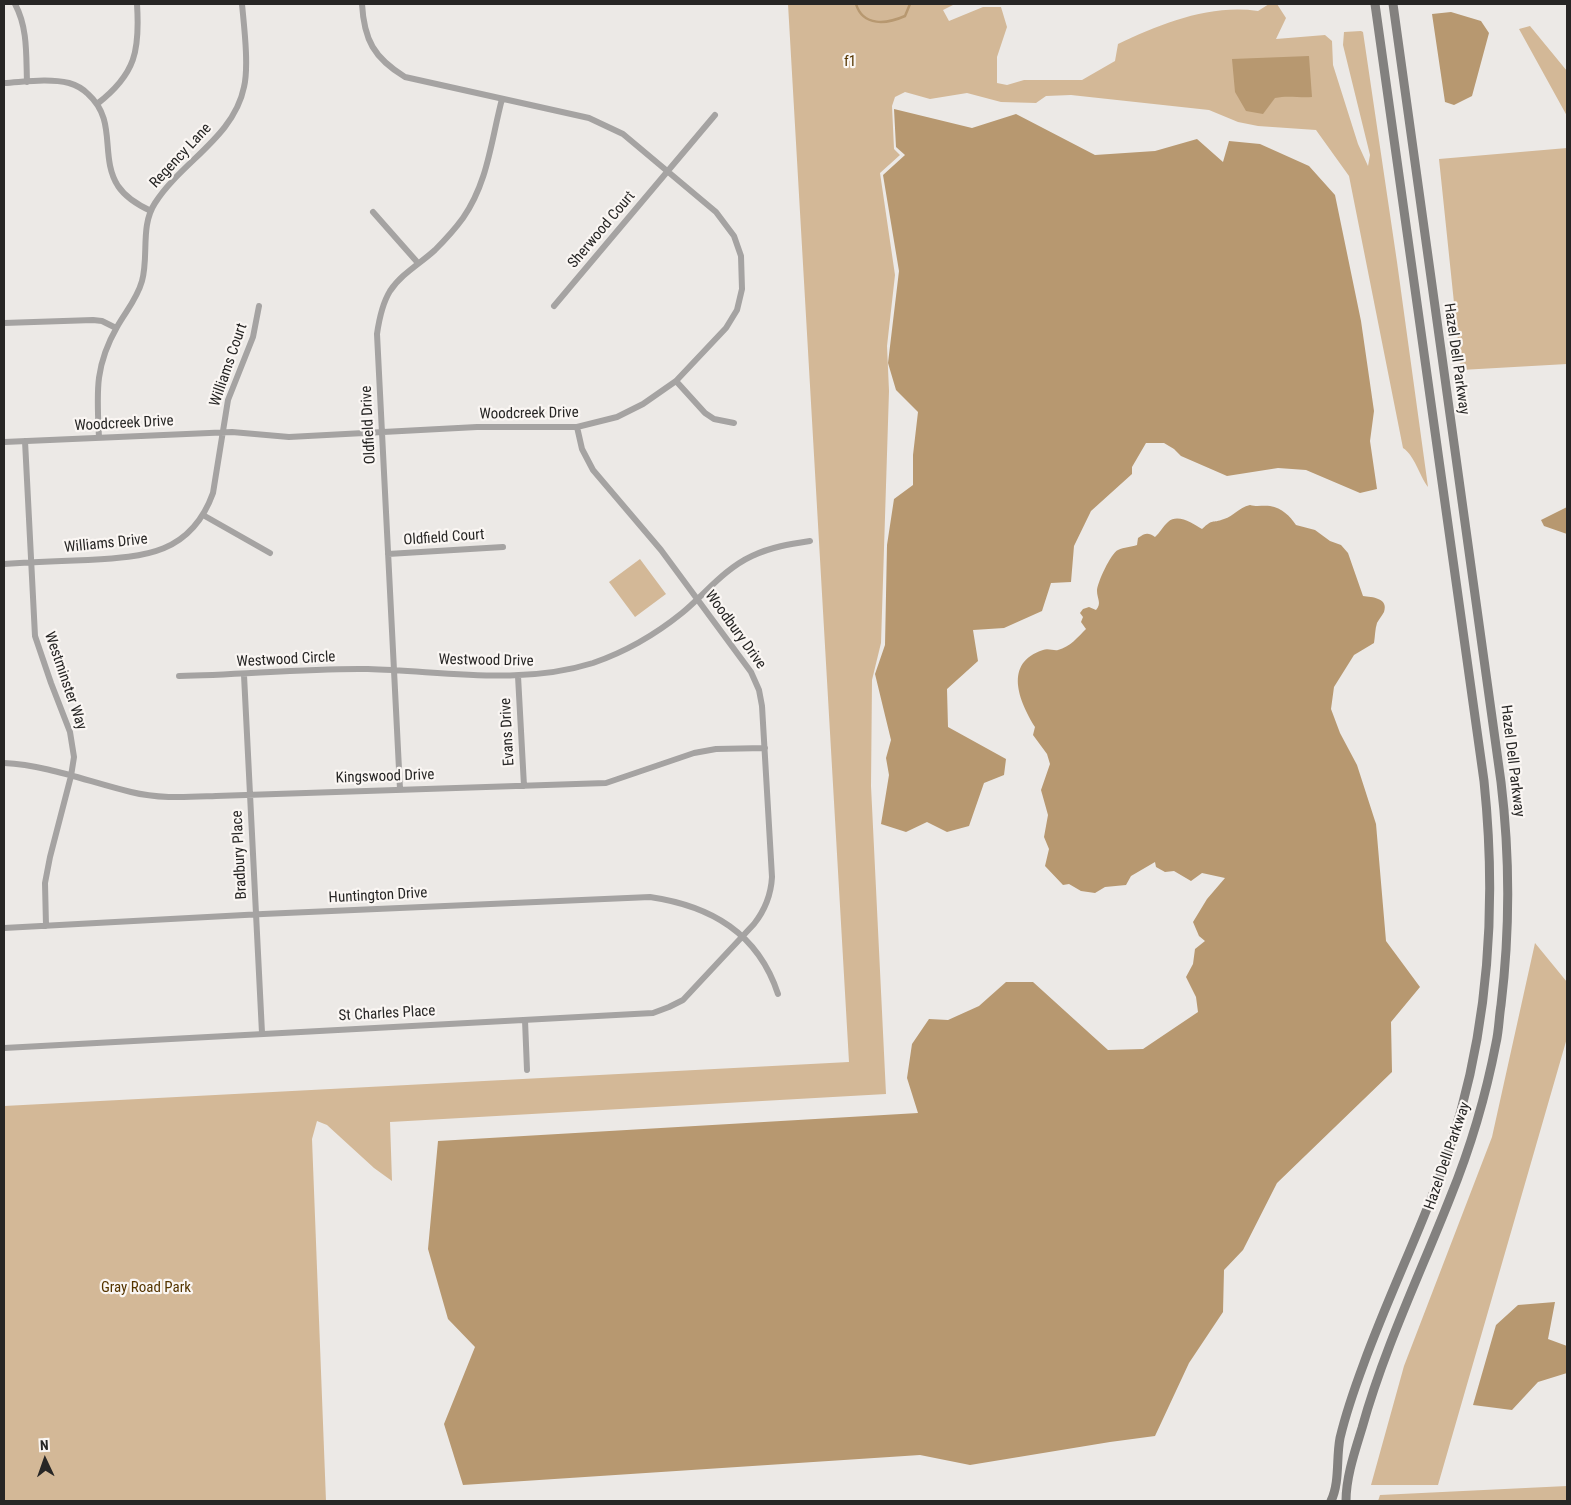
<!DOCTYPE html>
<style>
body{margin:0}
#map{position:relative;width:1571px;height:1505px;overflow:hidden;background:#ece9e6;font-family:"Roboto Condensed",sans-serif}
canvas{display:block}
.frame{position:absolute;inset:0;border:5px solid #272625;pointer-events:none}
.north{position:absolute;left:20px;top:1435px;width:50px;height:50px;-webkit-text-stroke:4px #faf6f3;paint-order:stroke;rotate:357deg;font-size:14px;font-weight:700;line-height:20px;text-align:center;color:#272625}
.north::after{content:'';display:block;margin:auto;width:18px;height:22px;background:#272625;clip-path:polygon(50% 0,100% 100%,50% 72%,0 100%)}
</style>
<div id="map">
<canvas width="1571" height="1505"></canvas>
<div class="frame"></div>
<div class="north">N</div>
</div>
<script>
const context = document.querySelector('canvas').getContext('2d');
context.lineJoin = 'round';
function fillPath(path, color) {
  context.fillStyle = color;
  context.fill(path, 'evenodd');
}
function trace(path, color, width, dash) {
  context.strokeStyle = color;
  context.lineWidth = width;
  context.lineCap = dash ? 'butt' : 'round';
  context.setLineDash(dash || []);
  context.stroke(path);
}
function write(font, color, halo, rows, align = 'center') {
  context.font = font + ' "Roboto Condensed",sans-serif';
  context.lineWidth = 4.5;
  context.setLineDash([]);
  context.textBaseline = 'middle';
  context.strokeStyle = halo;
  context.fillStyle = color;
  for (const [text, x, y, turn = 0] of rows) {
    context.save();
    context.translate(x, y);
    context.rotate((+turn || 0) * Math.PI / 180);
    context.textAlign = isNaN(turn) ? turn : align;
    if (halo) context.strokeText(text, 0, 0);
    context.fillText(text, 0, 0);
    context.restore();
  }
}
fillPath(new Path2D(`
 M788,4H955L943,10L949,21L983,7H1001L1007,27L997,57V83L1007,85L1024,80H1082L1115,61L1118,44C1161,24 1209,4 1258,11L1269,4H1277L1286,18L1276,39L1325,35L1332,41L1333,65L1358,144L1368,166L1370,155L1343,45L1344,32L1361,31L1363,32L1397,262L1428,487C1419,475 1415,456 1403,448L1349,176L1316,130L1258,126L1238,122L1209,110L1071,95L1046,96L1036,103L1001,102L967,93L930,99L905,92L895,97L892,106L894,149L900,155L880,173L895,275L887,346L889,391L881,643L872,680L871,786L886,1094L390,1122L392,1181L374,1168L327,1125L317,1121L312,1139L326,1501H4V1106L849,1062Z
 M1530,26L1567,71V116L1519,29Z
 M1567,148V364L1461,370L1439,159Z
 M640,559L666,594L635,617L609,582Z
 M1535,943L1567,982V1038L1438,1485H1371L1404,1366L1492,1137Z
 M1567,1486V1501H1378L1380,1495Z`), '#d3b897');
fillPath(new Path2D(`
 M1451,12L1481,21L1489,33L1472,96L1454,105L1445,102L1432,14Z
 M1309,56L1312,97C1299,98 1288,95 1275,98L1263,114L1246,111L1235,92L1232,59Z
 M894,109L972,128L1016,114L1095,155L1155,151L1197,139L1223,162L1229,141L1260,144L1309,166L1335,195L1361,321L1374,411L1370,441L1377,489L1360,493L1306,470L1278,468L1227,476L1181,456L1174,449L1164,443H1146L1132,467V474L1091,511L1074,546L1071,582L1051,583L1042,611L1004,628L973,630L978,661L947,689L948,727L1006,759L1004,775L984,783L969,826L947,832L927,822L906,832L881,824L889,775L886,758L891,740L875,674L885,645L887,545L894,499L913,485V455L918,412L896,390L888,363L899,271L883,175L905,155L896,147Z
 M1250,505C1257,507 1263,505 1270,506C1282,508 1290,516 1296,525L1315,530L1330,541L1341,545L1348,553L1363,596C1372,597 1389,598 1384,612C1382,616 1379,619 1377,623C1375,629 1375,637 1374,643L1354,655L1334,687L1331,709L1340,733L1357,765L1376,824L1386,941L1420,987L1391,1022L1392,1072L1277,1183L1243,1250L1224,1270L1223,1312L1189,1363L1155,1436L1110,1442L970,1465L920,1455L463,1485L444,1424L475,1347L448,1319L428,1249L438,1141L918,1113L907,1078L912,1044L929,1019L948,1020L979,1006L1006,982H1033L1108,1050L1143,1049L1198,1012L1196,997L1186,977L1193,964L1195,949L1205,941L1199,936L1193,922L1207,899L1225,878L1202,873L1191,881L1174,871L1165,872L1156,867L1155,862L1131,876L1126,885L1105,887L1095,893L1081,891L1069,884L1063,885L1045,866L1049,849L1044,837L1048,815L1041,790L1050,764L1047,754L1033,735L1035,727C1019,701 1003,663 1043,650C1048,648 1054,651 1058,650C1070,647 1078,637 1086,629L1081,622L1083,617L1080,613L1083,609L1089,607L1096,610C1102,603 1097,599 1097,591C1097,583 1111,553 1118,550C1124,547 1131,547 1137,545L1138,538C1145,533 1148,532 1155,537C1160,533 1163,526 1168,522C1178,513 1193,524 1202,529C1214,518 1211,524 1224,519C1234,516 1238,508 1250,505Z
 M1567,507V534L1544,526L1541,520Z
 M1555,1302L1548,1339L1567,1346V1373L1538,1382L1512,1410L1473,1405L1496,1325L1518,1305Z`), '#b79870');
trace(new Path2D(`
 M856,4C863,27 887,24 905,16L910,4`), '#b79870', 2.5);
trace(new Path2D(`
 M15,4C28,28 26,56 27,82
 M4,83C24,82 48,78 69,83C76,85 83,89 88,94C118,121 99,156 118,186C126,198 138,205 151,211
 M97,104C136,74 140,50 137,4
 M373,212L418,263
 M554,306L715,115
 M4,323L93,320L102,321L116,328
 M676,381L705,413L714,419L734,423
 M99,438C97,394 94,367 117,327C126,311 137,299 142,281C149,256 140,226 155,203C181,162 234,137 244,87C249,66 244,26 242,4
 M25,441L35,636L51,683L70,732L74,757L71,776L50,857L45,883L46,926
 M4,442L232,432L289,437L477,427H577L617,417L643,404L676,381L726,328L737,310L742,289L741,256L734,236L716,212L623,134L589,118L405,77C374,58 364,40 362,4
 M203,515L270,553
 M388,554L503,547
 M4,564C32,562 60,561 88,560C145,557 191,554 213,493L228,400L253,337L259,306
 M244,675L262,1033
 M179,676C242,675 305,668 368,669C443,671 520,686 593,663C625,652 656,634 682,613C705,594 724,569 752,556C771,547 790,544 810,541
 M518,676L524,786
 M4,763C47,765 89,782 131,792C159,799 187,797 216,796L606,783L694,753L716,749L765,748
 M400,789L377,334C379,320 382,304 390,291C401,274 421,263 435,250C445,240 455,229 463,218C488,182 491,141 502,99
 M4,928L263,914L650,897C711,906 758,933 778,994
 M525,1020L527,1070
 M4,1048L653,1013L669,1007L683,1000L754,924C765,910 771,895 772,877L762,706L759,690L751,672L661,550L593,470L582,449L577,427`), '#a5a3a2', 6);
trace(new Path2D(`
 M1331,1501C1340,1482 1336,1459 1340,1438C1346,1413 1355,1387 1364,1363C1387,1300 1416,1240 1439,1178C1488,1049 1498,916 1484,781L1375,4
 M1346,1501C1346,1477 1355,1451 1362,1428C1384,1349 1420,1274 1450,1198C1470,1149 1486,1095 1496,1043C1499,1030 1499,1017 1501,1005C1510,931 1510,857 1501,782L1393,4`), '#83817f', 9);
write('15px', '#553500', '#faf6f3', [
 ["f1",850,62],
 ["Gray Road Park",146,1288]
]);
write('15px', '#272625', '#faf6f3', [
 ["Regency Lane",181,156,-47],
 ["Sherwood Court",602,230,-50],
 ["Hazel Dell Parkway",1456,359,82],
 ["Williams Court",229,365,-71],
 ["Woodcreek Drive",529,414,-1],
 ["Woodcreek Drive",124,424,-3],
 ["Oldfield Drive",369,425,-93],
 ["Oldfield Court",444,538,-4],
 ["Williams Drive",106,544,-6],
 ["Woodbury Drive",735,630,54],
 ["Westwood Circle",286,660,-3],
 ["Westwood Drive",486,661,1],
 ["Westminster Way",65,681,71],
 ["Evans Drive",508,732,-93],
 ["Hazel Dell Parkway",1512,761,83],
 ["Kingswood Drive",385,777,-2],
 ["Bradbury Place",240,855,-93],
 ["Huntington Drive",378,896,-3],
 ["St Charles Place",387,1014,-3],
 ["Hazel Dell Parkway",1448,1156,-71]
]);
</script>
